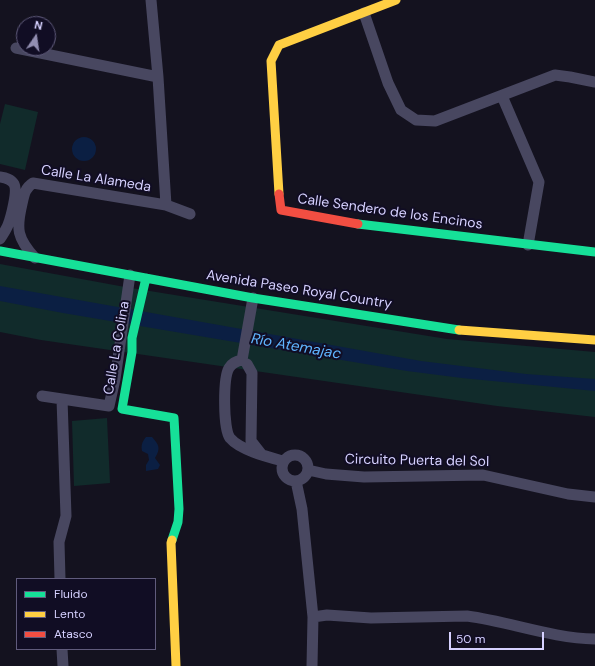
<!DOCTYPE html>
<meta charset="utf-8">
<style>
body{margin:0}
#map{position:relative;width:595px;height:666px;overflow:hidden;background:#14121f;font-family:"DM Sans",sans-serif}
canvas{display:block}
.legend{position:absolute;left:16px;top:578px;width:140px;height:72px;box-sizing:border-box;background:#110d24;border:1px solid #605b7c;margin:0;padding:5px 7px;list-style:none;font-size:12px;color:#d6d1ff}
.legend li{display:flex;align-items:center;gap:8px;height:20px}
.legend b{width:20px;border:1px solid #605b7c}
.north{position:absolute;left:16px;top:16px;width:40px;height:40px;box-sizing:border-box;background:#110d24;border:1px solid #605b7c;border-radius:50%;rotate:13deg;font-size:11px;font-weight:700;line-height:16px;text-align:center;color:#d6d1ff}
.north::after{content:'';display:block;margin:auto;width:14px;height:18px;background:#928eb1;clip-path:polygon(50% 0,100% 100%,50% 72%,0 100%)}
.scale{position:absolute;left:449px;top:632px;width:95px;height:18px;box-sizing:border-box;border:2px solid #d6d1ff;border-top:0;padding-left:5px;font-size:12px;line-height:14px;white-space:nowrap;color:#d6d1ff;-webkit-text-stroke:3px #110d24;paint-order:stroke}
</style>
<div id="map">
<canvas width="595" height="666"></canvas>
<ul class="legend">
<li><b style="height:5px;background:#16e098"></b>Fluido</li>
<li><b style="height:5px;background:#ffcf43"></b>Lento</li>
<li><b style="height:5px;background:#f24e42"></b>Atasco</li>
</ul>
<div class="north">N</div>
<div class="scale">50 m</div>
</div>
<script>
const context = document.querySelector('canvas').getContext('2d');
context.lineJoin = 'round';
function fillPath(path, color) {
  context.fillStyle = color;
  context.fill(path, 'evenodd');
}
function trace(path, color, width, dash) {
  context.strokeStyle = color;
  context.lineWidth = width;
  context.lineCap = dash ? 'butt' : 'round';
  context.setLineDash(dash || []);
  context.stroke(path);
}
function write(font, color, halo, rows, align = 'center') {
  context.font = font + ' "DM Sans",sans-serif';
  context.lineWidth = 4;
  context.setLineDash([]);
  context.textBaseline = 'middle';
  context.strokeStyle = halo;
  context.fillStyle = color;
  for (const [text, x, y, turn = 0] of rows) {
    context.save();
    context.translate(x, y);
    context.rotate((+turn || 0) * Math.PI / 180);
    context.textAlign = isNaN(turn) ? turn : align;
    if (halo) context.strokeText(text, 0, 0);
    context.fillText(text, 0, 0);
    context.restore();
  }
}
fillPath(new Path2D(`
 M5,104L38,112L25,170L0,164V124Z
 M0,264L125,287L447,339L595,352V417L497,406L41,340L0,332Z
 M107,418L110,483L74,486L72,421Z`), '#112b2b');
fillPath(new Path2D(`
 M72 149a12 12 0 1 1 24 0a12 12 0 1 1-24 0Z
 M0,286L421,361L526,374L595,379V391L462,378L407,371L63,313L0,301Z
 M146,437H152C159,445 161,448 155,458L160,465L158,469L146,471V465L149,460L148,454L142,451C141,445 142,442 146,437Z`), '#0b1f43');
trace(new Path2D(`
 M151,0L158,77L166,205
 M364,13L388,83L401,110L416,120L435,121L555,75L570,77L595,82
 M16,48L158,77
 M502,96L539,182L528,245
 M0,177C6,178 11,179 14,184C18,191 11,217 8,225C6,230 3,234 0,239
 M35,258C17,238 16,229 22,204C24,195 25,188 33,183L166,205L190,214
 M242,360C236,361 232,363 229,368C223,378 223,429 230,438C240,450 268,457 283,461
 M242,360L253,298
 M247,364L252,373L251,441L262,455
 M42,396L109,406L115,379L130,275
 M282 468a13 13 0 1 1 26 0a13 13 0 1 1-26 0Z
 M308,470L326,474L364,477L483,475L568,494L595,497
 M296,481L302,509L313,617L312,666
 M60,579L59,542L66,516L62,399
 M313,617L327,615L371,618L467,616C511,622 551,638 595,639
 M62,649L63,666`), '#484760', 11);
trace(new Path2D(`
 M358,224L595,252
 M0,251L253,298L459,330
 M146,278L132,338V352L122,409L174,418L179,509L178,522L172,540`), '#16e098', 9);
trace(new Path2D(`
 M279,194L271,61L279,45L396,0
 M459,330L595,340
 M172,540L171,543L176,666`), '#ffcf43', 9);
trace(new Path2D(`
 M279,194L281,210L358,224`), '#f24e42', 9);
write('14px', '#d6d1ff', '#110d24', [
 ["Calle La Alameda",96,179,9],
 ["Calle Sendero de los Encinos",390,212,8],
 ["Avenida Paseo Royal Country",299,290,9],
 ["Calle La Colina",117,348,-80],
 ["Circuito Puerta del Sol",417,461,1]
]);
write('italic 15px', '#5fb5ff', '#110d24', [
 ["Río Atemajac",296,347,10]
]);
</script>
